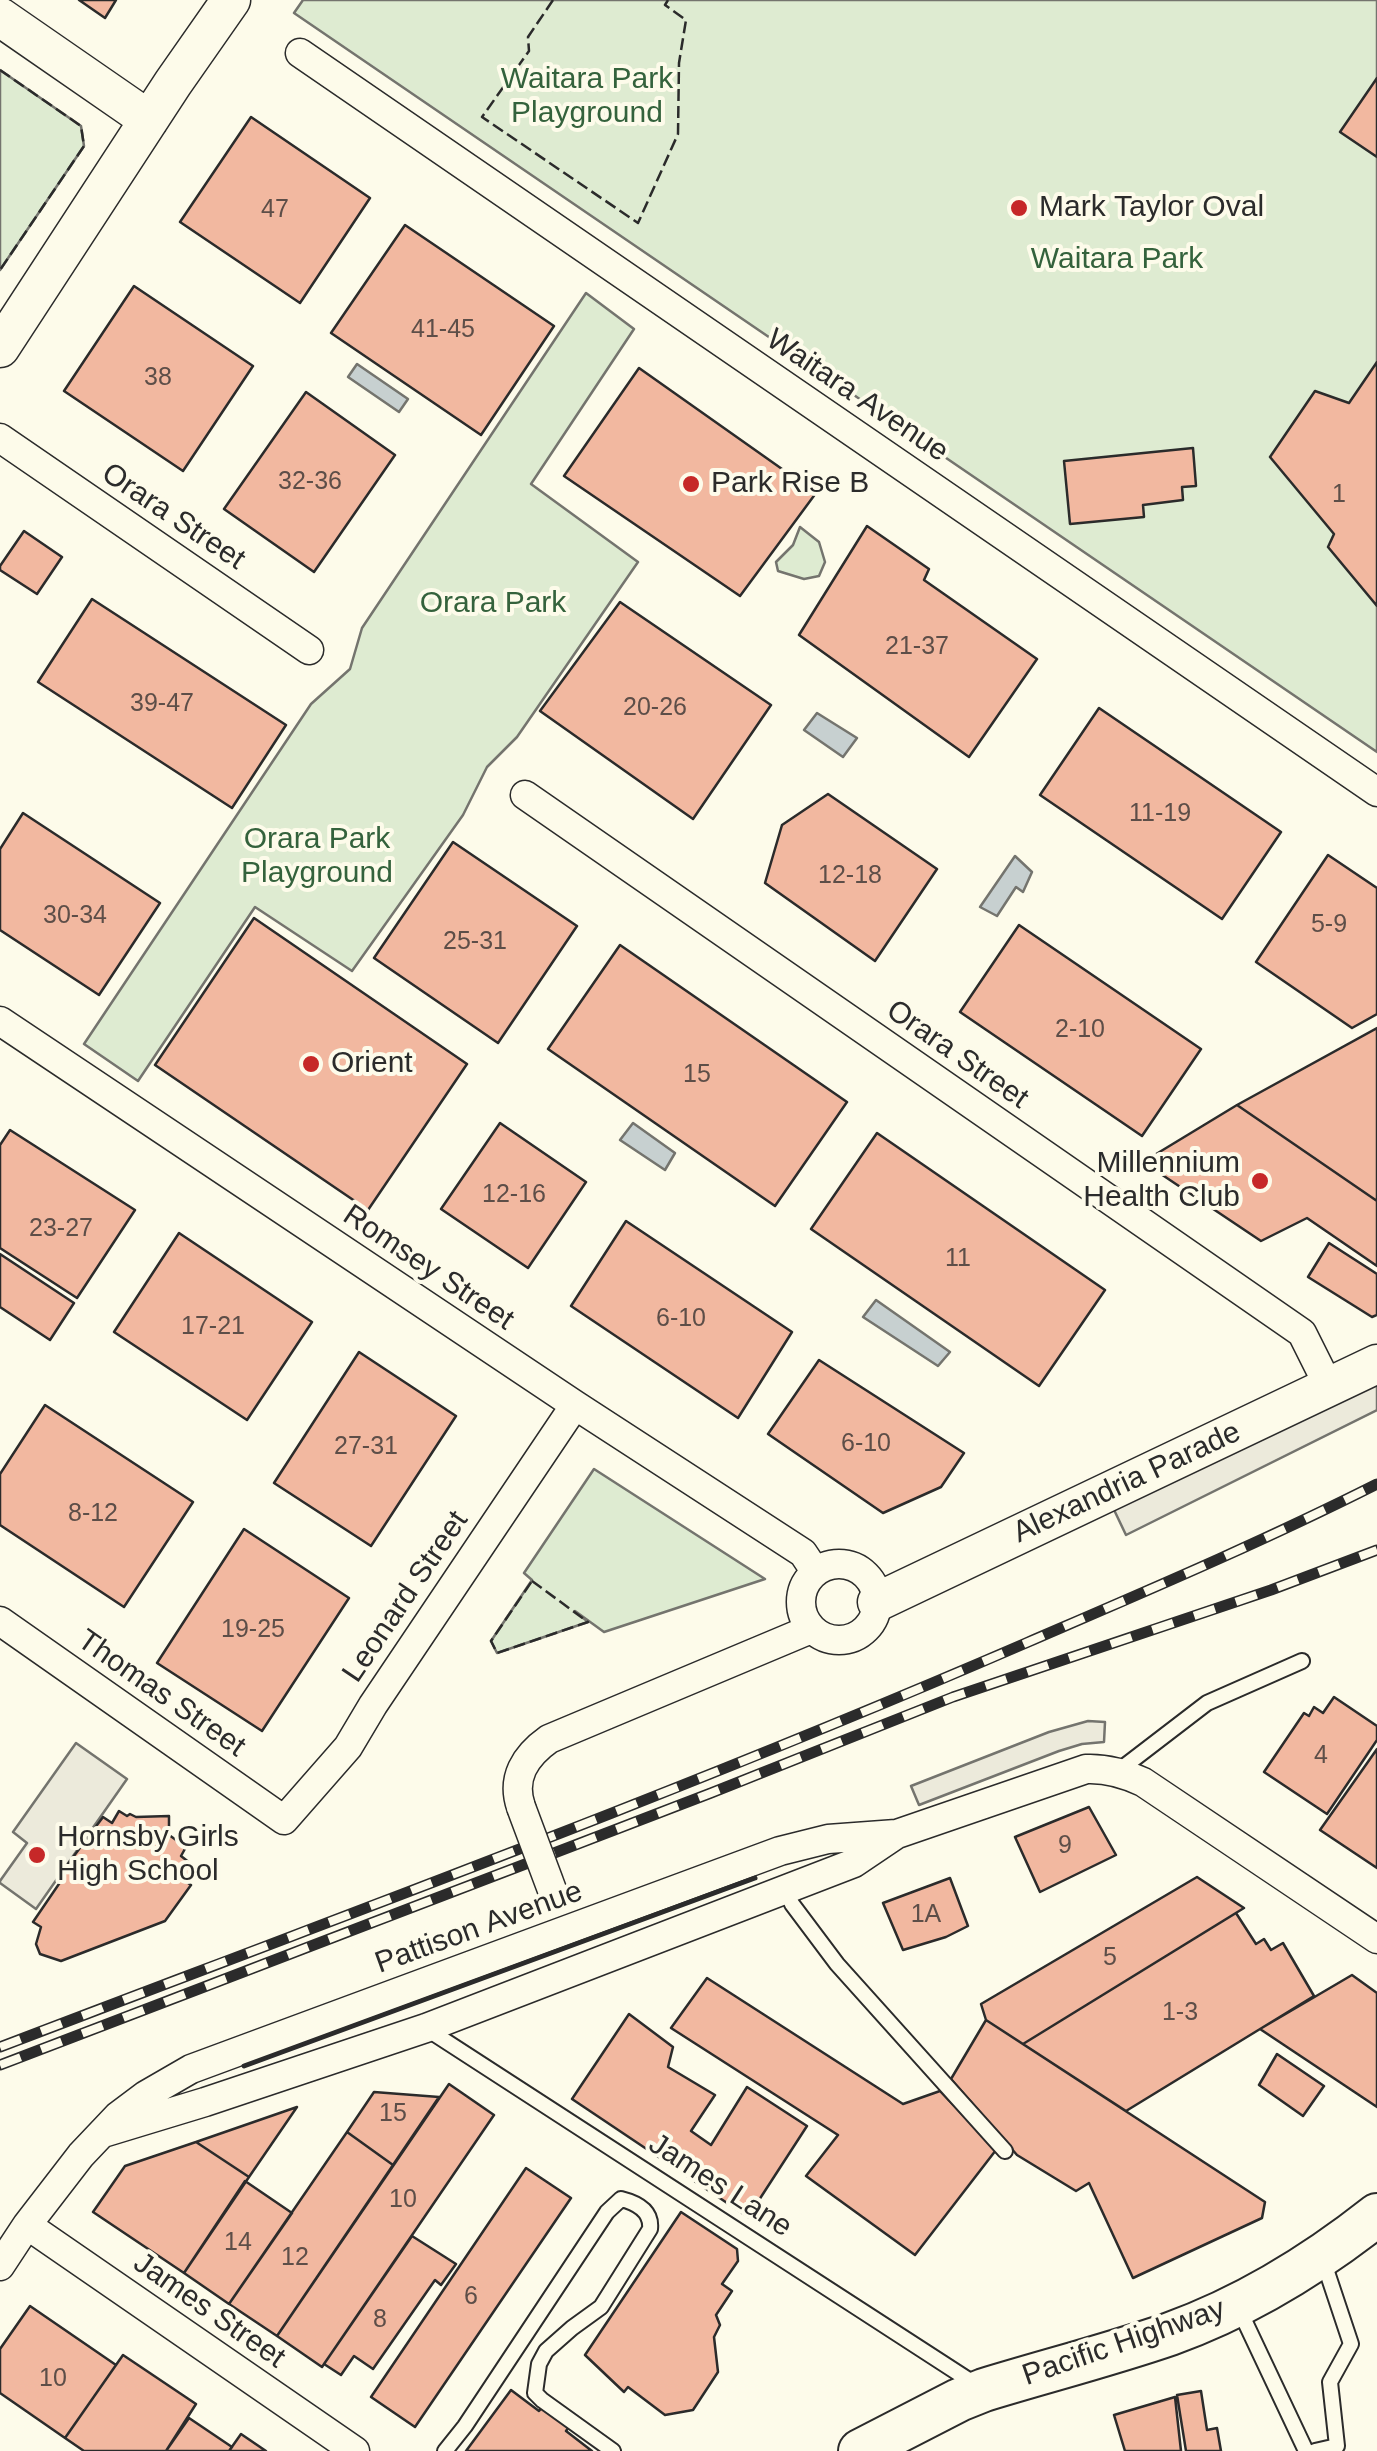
<!DOCTYPE html>
<style>
body{margin:0}
canvas{display:block;background:#fdfbea}
</style>
<canvas width="1377" height="2451"></canvas>
<script>
const context = document.querySelector('canvas').getContext('2d');
context.lineJoin = 'round';
function fillPath(path, color) {
  context.fillStyle = color;
  context.fill(path, 'evenodd');
}
function trace(path, color, width, dash) {
  context.strokeStyle = color;
  context.lineWidth = width;
  context.lineCap = dash ? 'butt' : 'round';
  context.setLineDash(dash || []);
  context.stroke(path);
}
function write(font, color, halo, rows, align = 'center') {
  context.font = font + ' Helvetica,sans-serif';
  context.lineWidth = 8;
  context.setLineDash([]);
  context.textBaseline = 'middle';
  context.strokeStyle = halo;
  context.fillStyle = color;
  for (const [text, x, y, turn = 0] of rows) {
    context.save();
    context.translate(x, y);
    context.rotate((+turn || 0) * Math.PI / 180);
    context.textAlign = isNaN(turn) ? turn : align;
    if (halo) context.strokeText(text, 0, 0);
    context.fillText(text, 0, 0);
    context.restore();
  }
}
const green = new Path2D(`
 M303,0H1377V752L294,13Z
 M0,70L81,126L84,146L0,270Z
 M586,293L634,329L531,484L638,562L517,737L487,767L463,815L352,971L255,907L138,1081L84,1044L311,704L350,669L362,628Z
 M800,527L819,542L825,562L819,576L804,579L778,571L776,562L793,545Z
 M594,1469L765,1579L604,1632L575,1611L588,1622L497,1653L491,1641L532,1580L524,1573Z`);
fillPath(green, '#deebd1');
trace(green, '#74746e', 2.5);
const parking = new Path2D(`
 M1377,1364V1410L1126,1535L1106,1493Z
 M1088,1721L1105,1722L1104,1742L1082,1744L1059,1751L919,1805L911,1786L1049,1732Z
 M76,1743L127,1779L36,1909L0,1883V1881L27,1843L13,1832Z`);
fillPath(parking, '#eceadb');
trace(parking, '#74746e', 2.5);
const water = new Path2D(`
 M357,364L408,399L399,412L348,377Z
 M817,713L857,738L843,757L804,730Z
 M1015,856L1032,872L1023,892L1016,887L997,916L980,907Z
 M633,1123L675,1153L665,1170L620,1140Z
 M876,1300L950,1352L938,1366L863,1317Z`);
fillPath(water, '#c7d0d0');
trace(water, '#74746e', 2.5);
const building = new Path2D(`
 M79,0H116L105,18Z
 M1377,78V157L1340,132Z
 M251,117L370,198L300,303L180,222Z
 M405,225L554,326L481,435L331,333Z
 M134,286L253,366L183,471L64,391Z
 M1377,362V606L1328,547L1334,534L1270,457L1315,391L1349,403Z
 M639,368L816,493L740,596L564,476Z
 M306,392L395,455L314,572L224,509Z
 M1193,448L1196,486L1182,487L1183,500L1143,505L1144,517L1070,524L1064,461Z
 M867,526L929,569L924,580L1037,659L969,757L799,635Z
 M24,531L62,557L37,594L0,570V566Z
 M92,599L286,725L232,808L38,682Z
 M620,602L771,705L693,819L540,711Z
 M1099,708L1281,832L1222,919L1040,795Z
 M828,794L937,869L875,961L765,883L782,825Z
 M23,813L160,903L99,995L0,930V849Z
 M453,842L577,926L498,1043L374,958Z
 M1328,855L1377,888V1014L1352,1028L1256,962Z
 M254,918L467,1064L368,1210L155,1065Z
 M1019,925L1201,1049L1142,1136L960,1012Z
 M620,945L847,1102L775,1206L548,1049Z
 M1377,1028V1201L1237,1105Z
 M1237,1105L1377,1201V1266L1307,1218L1261,1241L1143,1162Z
 M500,1123L586,1182L528,1268L441,1209Z
 M10,1130L135,1210L77,1298L0,1248V1145Z
 M877,1133L1105,1290L1039,1386L811,1229Z
 M626,1221L792,1332L738,1418L571,1306Z
 M179,1233L312,1322L247,1420L114,1332Z
 M1329,1243L1377,1274V1315L1372,1317L1308,1277Z
 M0,1254L74,1303L50,1340L0,1307Z
 M359,1352L456,1416L371,1546L274,1483Z
 M819,1360L964,1453L941,1487L883,1513L768,1434Z
 M45,1405L193,1502L124,1607L0,1525V1474Z
 M244,1529L349,1598L262,1731L157,1663Z
 M1334,1697L1377,1726V1740L1327,1814L1264,1772L1304,1713L1309,1716L1314,1707L1323,1713Z
 M1377,1749V1868L1320,1830Z
 M1089,1807L1116,1855L1040,1892L1015,1837Z
 M119,1811L127,1816L130,1814L136,1817L169,1816V1835L186,1847L181,1856L195,1867L185,1881L191,1885L165,1921L61,1961L40,1954L36,1944L41,1927L33,1922L63,1878L59,1876L103,1817L112,1823Z
 M1197,1877L1244,1908L1023,2044L986,2020L981,2004Z
 M950,1878L968,1926L946,1937L903,1950L883,1903Z
 M1236,1913L1256,1944L1264,1939L1271,1950L1283,1943L1314,1996L1126,2111L1023,2044Z
 M1352,1975L1377,1993V2107L1260,2029Z
 M707,1978L903,2104L940,2091L996,2150L915,2255L806,2176L838,2135L671,2028Z
 M629,2014L673,2047L668,2067L715,2095L691,2131L711,2145L747,2087L807,2126L748,2217L572,2099Z
 M986,2020L1265,2202L1262,2218L1133,2278L1089,2183L1076,2191L1017,2155L951,2079Z
 M1277,2054L1324,2086L1303,2116L1259,2085Z
 M449,2084L494,2115L322,2367L277,2336Z
 M374,2092L439,2097L393,2165L347,2132Z
 M297,2107L249,2177L196,2142Z
 M347,2132L393,2165L277,2336L229,2304Z
 M196,2142L249,2177L184,2273L93,2212L125,2166Z
 M526,2168L571,2198L415,2427L371,2397Z
 M245,2181L292,2213L229,2304L184,2273Z
 M681,2212L737,2249L738,2261L722,2284L732,2291L716,2315L720,2325L714,2337L718,2372L693,2410L665,2415L628,2387L624,2392L585,2355Z
 M412,2236L456,2264L441,2285L435,2280L373,2369L354,2356L341,2375L324,2364Z
 M30,2306L116,2365L65,2438L0,2393V2349Z
 M123,2355L196,2404L166,2451H84L65,2438Z
 M511,2390L539,2411L545,2404L571,2424L566,2431L592,2451H466Z
 M1201,2391L1207,2430L1217,2428L1221,2451H1186L1177,2395Z
 M1175,2397L1181,2451H1125L1114,2415Z
 M189,2418L232,2447L229,2451H166Z
 M241,2434L266,2451H229Z`);
fillPath(building, '#f2b8a0');
trace(building, '#2b2b2b', 2.5);
const lane = new Path2D(`
 M1117,1772L1207,1703L1302,1661
 M785,1889L792,1904L837,1964L1005,2151
 M427,2029L975,2384
 M1238,2307L1306,2451
 M445,2451L465,2426L607,2212L621,2199C637,2203 652,2211 650,2229L601,2307L572,2328L546,2351L539,2364L535,2393L542,2400L613,2451
 M1315,2451L1337,2446L1330,2382L1351,2344L1323,2260`);
const street = new Path2D(`
 M300,53L1377,792
 M0,438L309,650
 M525,795L1302,1333L1329,1387
 M0,1021L575,1405L803,1553L815,1571
 M801 1602a38 38 0 1 1 76 0a38 38 0 1 1-76 0Z
 M0,1621L284,1820L348,1747L373,1705L575,1405
 M521,1807C511,1778 525,1756 549,1739L811,1629
 M103,2133L205,2102L426,2028L854,1863L897,1834L1086,1769C1107,1768 1124,1773 1143,1782L1377,1939
 M27,2225L355,2451
 M0,2266L27,2225L81,2155L118,2116L146,2095L191,2069L780,1851L828,1839L896,1834`);
const secondary = new Path2D(`
 M0,17L149,120
 M0,348L173,83L231,0
 M877,1602L1377,1364`);
const primary = new Path2D(`
 M860,2451L959,2400L984,2390C1046,2371 1109,2355 1170,2334C1245,2307 1315,2264 1377,2215`);
trace(lane, '#2b2b2b', 18);
trace(street, '#2b2b2b', 31);
trace(secondary, '#2b2b2b', 41);
trace(primary, '#2b2b2b', 46);
trace(lane, '#fdfbea', 14);
trace(street, '#fdfbea', 28);
trace(secondary, '#fdfbea', 38);
trace(primary, '#fdfbea', 42);
const rail = new Path2D(`
 M0,2047C343,1916 689,1789 1026,1643C1144,1592 1262,1542 1377,1484
 M0,2065L711,1793L953,1697L1271,1590L1377,1550`);
trace(rail, '#2b2b2b', 11);
trace(rail, '#fdfbea', 8, [22]);
const streetBridge = new Path2D(`
 M521,1807L552,1890`);
trace(streetBridge, '#2b2b2b', 31, []);
trace(streetBridge, '#fdfbea', 28);
trace(new Path2D(`
 M553,0L528,37L529,51L482,117L638,223L678,134L679,63L686,20L665,5L668,0
 M0,70L81,126L84,146L0,270
 M532,1581L588,1622L497,1653L491,1641Z`), '#2b2b2b', 2.5, [12, 5]);
trace(new Path2D(`
 M244,2066L755,1878`), '#2b2b2b', 5);
for (const [x, y, r, color] of [
 [1019,208,10,"#c62828"],
 [691,484,10,"#c62828"],
 [311,1064,10,"#c62828"],
 [1260,1181,10,"#c62828"],
 [37,1855,10,"#c62828"]
]) {
  const dot = new Path2D();
  dot.arc(x, y, r, 0, 2 * Math.PI);
  context.fillStyle = color;
  context.fill(dot);
  trace(dot, '#fdfbea', 4);
}
write('25px', '#5d4e48', null, [
 ["47",275,210],
 ["41-45",443,330],
 ["38",158,378],
 ["32-36",310,482],
 ["1",1339,495],
 ["21-37",917,647],
 ["39-47",162,704],
 ["20-26",655,708],
 ["11-19",1160,814],
 ["12-18",850,876],
 ["30-34",75,916],
 ["5-9",1329,925],
 ["25-31",475,942],
 ["2-10",1080,1030],
 ["15",697,1075],
 ["12-16",514,1195],
 ["23-27",61,1229],
 ["11",958,1259],
 ["6-10",681,1319],
 ["17-21",213,1327],
 ["6-10",866,1444],
 ["27-31",366,1447],
 ["8-12",93,1514],
 ["19-25",253,1630],
 ["4",1321,1756],
 ["9",1065,1846],
 ["1A",926,1915],
 ["5",1110,1958],
 ["1-3",1180,2013],
 ["15",393,2114],
 ["10",403,2200],
 ["14",238,2243],
 ["12",295,2258],
 ["6",471,2297],
 ["8",380,2320],
 ["10",53,2379]
]);
write('30px', '#34623c', '#fdfbea', [
 ["Waitara Park",587,80],
 ["Playground",587,114],
 ["Waitara Park",1117,260],
 ["Orara Park",493,604],
 ["Orara Park",317,840],
 ["Playground",317,874]
]);
write('30px', '#2b2b2b', '#fdfbea', [
 ["Mark Taylor Oval",1039,208],
 ["Park Rise B",711,484],
 ["Orient",331,1064],
 ["Millennium",1240,1164,"right"],
 ["Health Club",1240,1198,"right"],
 ["Hornsby Girls",57,1838],
 ["High School",57,1872]
], 'left');
write('30px', '#2b2b2b', '#fdfbea', [
 ["Waitara Avenue",857,396,34],
 ["Orara Street",173,517,34],
 ["Orara Street",957,1055,35],
 ["Romsey Street",428,1268,34],
 ["Alexandria Parade",1127,1483,-25],
 ["Leonard Street",406,1597,-56],
 ["Thomas Street",161,1694,35],
 ["Pattison Avenue",479,1928,-20],
 ["James Lane",720,2186,33],
 ["James Street",209,2311,35],
 ["Pacific Highway",1124,2343,-19]
]);
</script>
